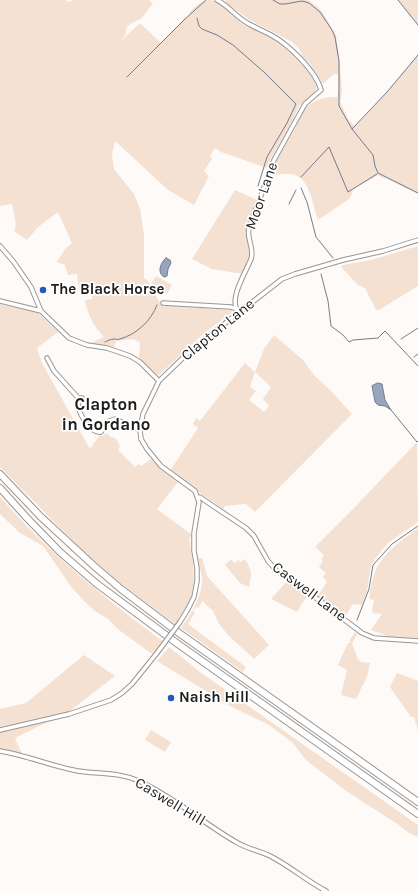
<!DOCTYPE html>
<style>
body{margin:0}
canvas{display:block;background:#fdfaf7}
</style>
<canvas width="418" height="891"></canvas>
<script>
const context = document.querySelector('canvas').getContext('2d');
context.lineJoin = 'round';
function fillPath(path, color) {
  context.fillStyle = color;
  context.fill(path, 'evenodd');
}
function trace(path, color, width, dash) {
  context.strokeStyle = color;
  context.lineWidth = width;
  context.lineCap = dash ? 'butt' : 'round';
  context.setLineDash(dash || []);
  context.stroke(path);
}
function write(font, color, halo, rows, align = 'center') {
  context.font = font + ' Karla,sans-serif';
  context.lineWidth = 3.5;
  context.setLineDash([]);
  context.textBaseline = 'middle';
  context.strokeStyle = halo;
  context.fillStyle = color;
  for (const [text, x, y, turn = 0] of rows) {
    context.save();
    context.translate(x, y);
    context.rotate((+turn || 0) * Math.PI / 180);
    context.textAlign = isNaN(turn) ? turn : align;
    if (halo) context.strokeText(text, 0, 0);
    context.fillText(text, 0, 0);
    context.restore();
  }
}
fillPath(new Path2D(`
 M0,0H66L68,2L74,0H149L153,3L142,18L127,26L125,36L122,39V40L140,23L161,43L190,14V12C196,6 201,0 210,0C225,2 233,17 244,25C251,29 260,31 267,35C281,43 310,70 316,85V90L314,93L299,106L289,128L270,160L267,168L221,152L215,148L210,156L212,159L204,171L209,176L194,205L168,190L115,141L112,155L114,169L134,194L140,209L144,235V278L148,281L161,305L232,310V312L202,335L159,375L156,374L139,358L140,342L132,339L116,341L114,348L89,344L104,337C93,325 88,316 85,300L92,299L93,294H95L94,289H79L77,274L68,275L65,265L57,262L65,249L72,243L58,212L38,227L27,240L14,231L16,224L12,204L0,206Z
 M226,0H308L319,8L324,15L336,35L340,64L342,91L340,101L348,119L355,126L387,92L418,55V194L387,179L388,178L387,177L385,179L378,175L352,190L353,192L349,199L318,220C309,191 308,164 270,177C276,159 287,144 296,127C299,120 301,111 308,106C318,98 325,97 337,97L338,95V74H334L323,84L309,62L303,57L298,48L292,42L250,20L225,2Z
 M398,0H418V25Z
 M235,190L259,201L246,229L247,239L251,252L243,274L212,269L192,259Z
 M418,246V286L379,310H376L365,288L358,285L341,267L343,265L371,260Z
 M156,276L172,285L167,294L151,284Z
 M0,304L37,312L58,332L37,348L42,363L90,449L99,436H103L107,433L111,437L115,438L120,446L118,450L135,467L139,464L141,466L151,459L159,468L178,482L157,509L192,535L189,538C192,557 197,578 191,597C187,607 180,616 176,625L118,581L78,546L0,467Z
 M274,335L303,360L314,375L331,391L352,414L255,512L246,504H244L225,506L223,509L170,471L198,428L193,424L196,418L200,421L245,363L255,372L264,349ZM255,372L271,387L263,399L269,406L264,412L249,400L256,391L250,387Z
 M417,442L418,522L388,543L374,560L371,565L367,591L362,605L353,604L345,617L317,597L327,582L323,577L326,573L319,567L323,561L321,560L324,555L315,547L353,509Z
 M0,497C49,553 104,598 164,642L152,654L119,630L108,619L95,611L85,602L72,588L43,546L20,533L0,514Z
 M418,528V638L388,637C384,633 377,633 371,630L382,614L373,613L372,610L374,600L369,599C370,592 371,585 373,578C379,555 401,541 418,528Z
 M198,558H202L207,576L269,645L254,659L229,636L219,624L213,611L202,601L199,608L196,607L193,611L195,613L188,624L246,667L243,672L181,628C191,614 203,596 202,577C201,571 199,564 198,558Z
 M231,559L234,563L237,562L238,559L240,562L245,559C252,570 252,575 249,587L240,583L225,565Z
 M287,581L308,594L297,612L271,599Z
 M355,632L357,634L352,644L358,659L361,662L370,663L367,677L356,699L341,695L347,670L338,665L348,643H350L351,641H349Z
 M169,647L200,672L418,825V837L409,833L399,825L346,791L306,760L293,743L269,725L232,707L157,661Z
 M84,655L115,676L70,711L15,738L22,754L0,749V709L26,703Z
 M397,673L418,681V731L414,717H411L390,687Z
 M151,730L171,742L165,752L145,740Z`), '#f4e1d2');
const water = new Path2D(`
 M166,258L170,260L171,263L168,269L167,276L164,277C157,273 160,263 166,258Z
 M378,383L382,384L385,400L391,410L385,406L378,405L375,402L372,386Z`);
fillPath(water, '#98a5bf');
trace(water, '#737c8e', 1);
trace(new Path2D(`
 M273,0L280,4H285L302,1L309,3L320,12L332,30L335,37L339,61V106L352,129L373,155L375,166L378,173L418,193
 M398,0L418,25
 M197,18L199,26L202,29L217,35L233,45L265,73L296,104L287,123L267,157L258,186
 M127,77L185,19L206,0
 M352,129L387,92L418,55
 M301,177L329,147L348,192L377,174
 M301,188L307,202L316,237L333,258
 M289,204L296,190
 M321,274L328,301L331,326L343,335L349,342L353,340L378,338L385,331L418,366
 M401,339L418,328
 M105,342C107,341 111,339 114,339C116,339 118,340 120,339C137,334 151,321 157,305
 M414,357L418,354
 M391,410L417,442L418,441
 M357,620L369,589L373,565L392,544L418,526`), '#737c8e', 1);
const minor = new Path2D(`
 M217,0C229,6 237,18 249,24C256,28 264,31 271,35C288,44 316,71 321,90L305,104L274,160L249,228C246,239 255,248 251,259C246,272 227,301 239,312
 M0,246L13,261L31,287L41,311L69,338L87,345L107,348L130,356L140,362L159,381
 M0,301L41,311
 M163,303L231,307L236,309
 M47,358L54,371L80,400
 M82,398L78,404C78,413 91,434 101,432L109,421L115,419L140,430
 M198,498L200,497L210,504L246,528L254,536L268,561L277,571L312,595L362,633L374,638L418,641
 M180,622L188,609L194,597L197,581V568L194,551V533L199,502L195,491L161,466L147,449L141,439L140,430L143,414L159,381L190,351L214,332L282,279L295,274L343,260L383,251L418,240
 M0,730L69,714L111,700L122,693L132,684L157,653
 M0,751C25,755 49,765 73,770C95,775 117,771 139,781C174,797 203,823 236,842C247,849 261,851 272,857C291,867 307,881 326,891`);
const motorway = new Path2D(`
 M0,474L40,516L94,566L121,589L179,633L418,802
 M0,488L27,518L60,552L97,584L178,644L418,814`);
trace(minor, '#999694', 5.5);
trace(motorway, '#999694', 8);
trace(minor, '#fff', 3.5);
trace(motorway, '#fff', 6);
const minorBridge = new Path2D(`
 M157,653L180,622`);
trace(minorBridge, '#999694', 5.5, []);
trace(minorBridge, '#fff', 3.5);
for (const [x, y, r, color] of [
 [43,290,4,"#2853c1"],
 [171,698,4,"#2853c1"]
]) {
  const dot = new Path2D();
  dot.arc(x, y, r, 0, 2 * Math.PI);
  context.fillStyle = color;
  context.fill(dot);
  trace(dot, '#fff', 1.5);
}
write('15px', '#1e1d1c', '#fff', [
 ["Moor Lane",262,196,-71],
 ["Clapton Lane",218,330,-39],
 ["Caswell Lane",309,592,37],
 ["Caswell Hill",170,802,31]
]);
write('bold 15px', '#1e1d1c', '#fff', [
 ["The Black Horse",51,290],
 ["Naish Hill",179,698]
], 'left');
write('bold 17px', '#1e1d1c', '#fff', [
 ["Clapton",106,405],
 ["in Gordano",106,425]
]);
</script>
